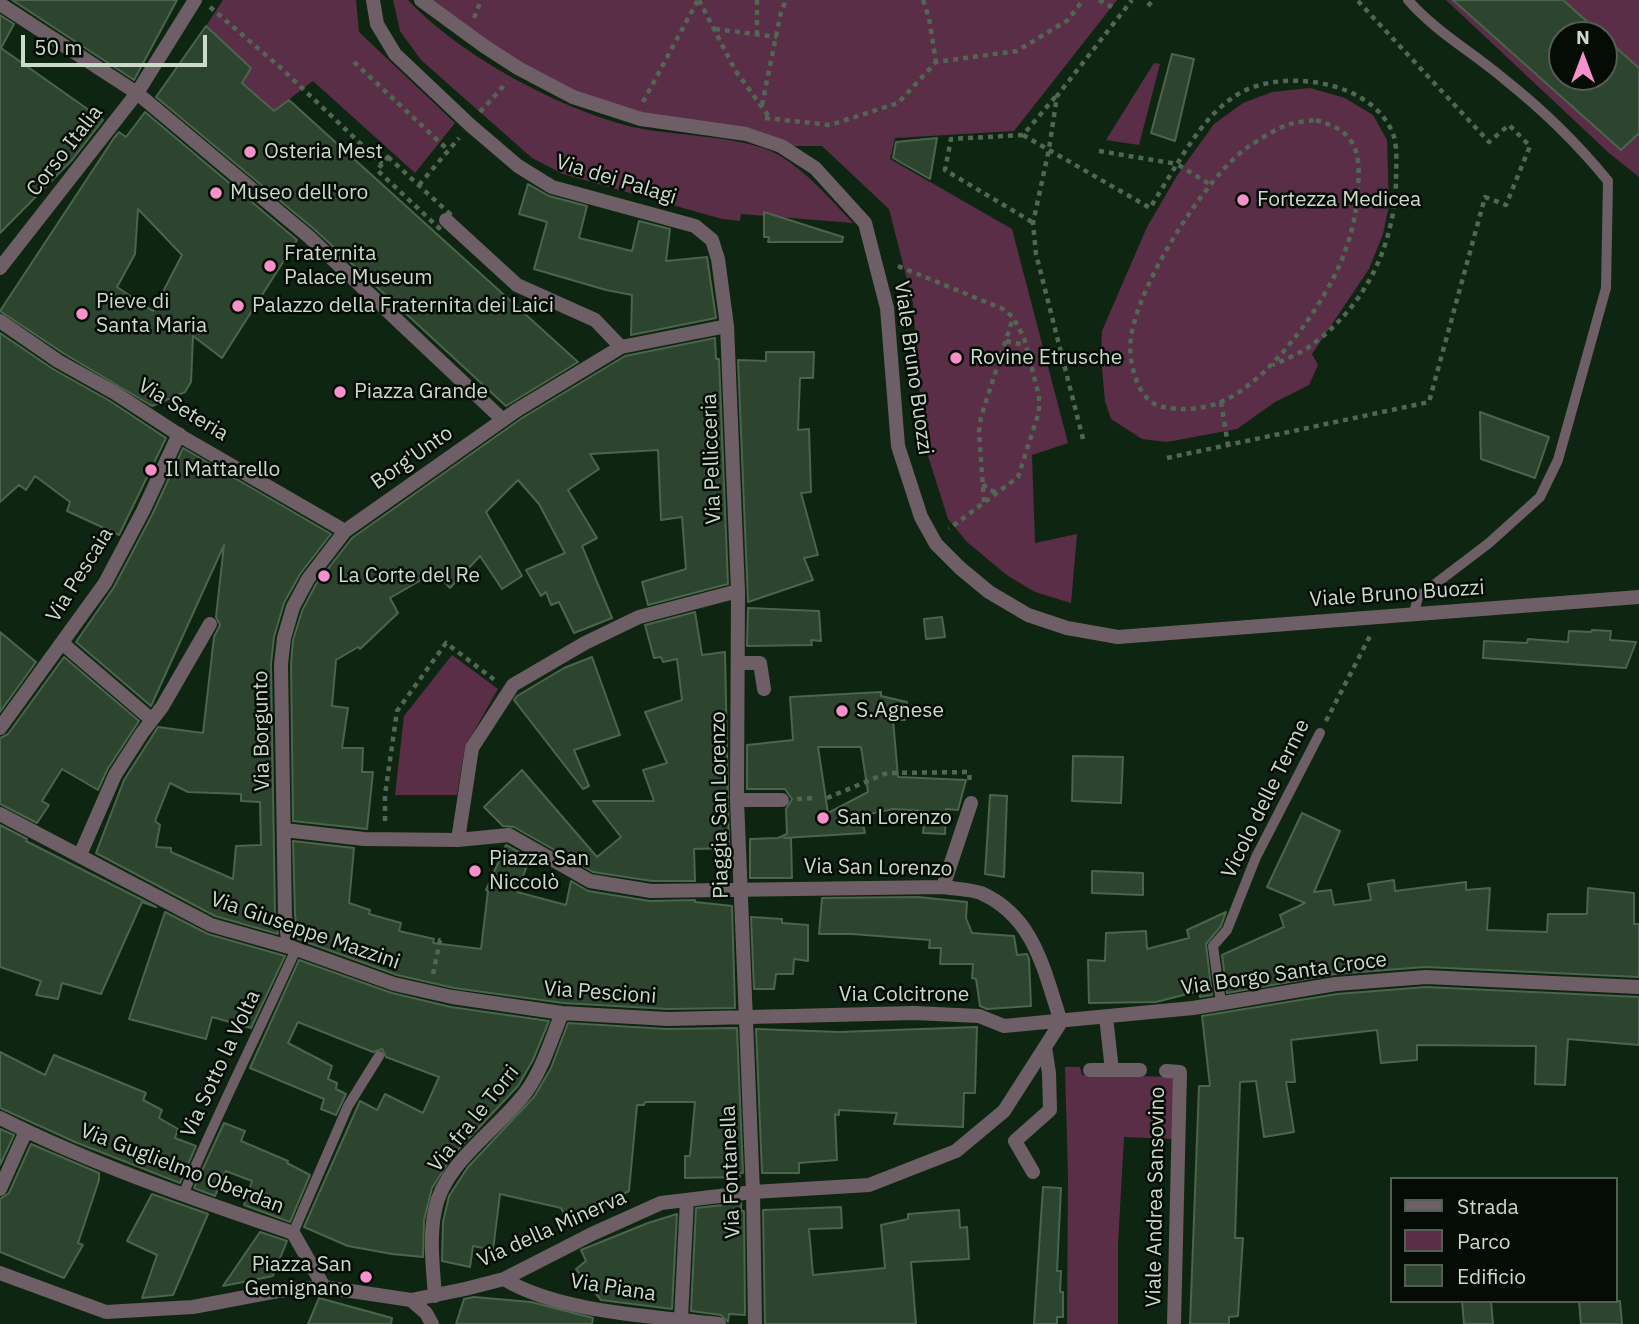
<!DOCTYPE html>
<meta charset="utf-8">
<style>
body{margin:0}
#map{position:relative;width:1639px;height:1324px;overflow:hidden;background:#0e2611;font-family:"IBM Plex Sans",sans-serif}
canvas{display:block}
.legend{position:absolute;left:1390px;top:1177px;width:228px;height:126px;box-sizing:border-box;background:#040c05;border:2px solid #545e54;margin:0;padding:9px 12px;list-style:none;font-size:21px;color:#cbdacb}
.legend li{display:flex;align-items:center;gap:14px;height:35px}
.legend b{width:35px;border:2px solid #545e54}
.north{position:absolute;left:1548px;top:21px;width:70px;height:70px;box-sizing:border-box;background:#040c05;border:2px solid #545e54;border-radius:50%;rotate:0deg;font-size:19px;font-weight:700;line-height:28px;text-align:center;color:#cbdacb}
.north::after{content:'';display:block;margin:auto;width:24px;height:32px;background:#f890cb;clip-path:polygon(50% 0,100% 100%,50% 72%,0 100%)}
.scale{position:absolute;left:21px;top:35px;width:186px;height:32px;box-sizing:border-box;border:4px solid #cbdacb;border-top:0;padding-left:9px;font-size:21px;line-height:24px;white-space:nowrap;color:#cbdacb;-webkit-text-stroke:5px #040c05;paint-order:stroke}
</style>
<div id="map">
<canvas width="1639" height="1324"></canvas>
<ul class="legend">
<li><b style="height:9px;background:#6e5f66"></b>Strada</li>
<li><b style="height:19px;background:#5a2e47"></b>Parco</li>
<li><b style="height:19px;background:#2d452e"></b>Edificio</li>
</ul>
<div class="north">N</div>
<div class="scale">50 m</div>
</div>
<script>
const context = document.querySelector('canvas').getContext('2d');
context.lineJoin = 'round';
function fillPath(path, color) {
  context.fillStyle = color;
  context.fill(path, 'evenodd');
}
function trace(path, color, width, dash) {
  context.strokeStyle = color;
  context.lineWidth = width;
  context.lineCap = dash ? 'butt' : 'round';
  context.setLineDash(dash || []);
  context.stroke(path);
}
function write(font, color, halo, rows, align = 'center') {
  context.font = font + ' "IBM Plex Sans",sans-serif';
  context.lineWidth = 5;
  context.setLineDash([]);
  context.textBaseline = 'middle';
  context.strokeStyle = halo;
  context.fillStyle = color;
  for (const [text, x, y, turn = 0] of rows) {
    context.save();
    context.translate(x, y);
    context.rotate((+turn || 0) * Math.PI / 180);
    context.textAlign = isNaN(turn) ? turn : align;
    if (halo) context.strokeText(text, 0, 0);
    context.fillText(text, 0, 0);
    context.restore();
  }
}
fillPath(new Path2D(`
 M223,0H356L359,32L455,123L415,173L313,81L274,111L242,83L251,68L206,26Z
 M393,0H408C459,55 564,112 638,128C676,136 747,136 779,155C808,173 830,199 853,223L741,214L740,221L722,219L563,174L532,158L421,60L400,31Z
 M421,0H1117L1014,131L895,138L890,159L1012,229L1068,443L1032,455L1035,543L1077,534L1071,603L1035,592L1008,576L967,542L948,519L923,440L913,303L889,209L822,146H781L641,119L573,97Z
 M1446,0H1639V177L1609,153ZM1562,35H1604V77H1562Z
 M1154,63L1160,64L1139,145L1106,140Z
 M1310,88L1345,98L1373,115L1387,140L1389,206L1383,234L1369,269L1312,354L1318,365L1309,385L1275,402L1237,429L1167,442L1142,439L1111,419L1105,401L1101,358L1102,331L1147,227L1178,174L1214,124L1243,103L1272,92Z
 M452,655L498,689L465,747L457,795H395L404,716Z
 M1065,1067H1080L1082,1075L1175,1077L1173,1139L1124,1137L1118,1245V1324H1067L1068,1177Z`), '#5a2e47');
const building = new Path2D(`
 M12,0H177L134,80Z
 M1453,0H1563L1602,35H1562V77H1604V37L1639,68V133L1621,150Z
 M0,15L14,24L1,48L103,120L72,160L0,233Z
 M206,26L251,68L242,83L274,111L289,100L578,362L506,406L314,229L156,97Z
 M1172,54L1194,59L1175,141L1151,133Z
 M145,112L297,240L222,358L193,336L191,382L185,392L152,406L63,353L0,311L114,138L119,132L126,137ZM138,209L182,255L153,311L117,287L135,254Z
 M937,138L930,179L893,158L896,142Z
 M528,184L549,196L587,206L579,238L632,251L639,221L670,229L666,261L707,257L716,318L631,335L632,295L606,290L534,269L547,222L519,214Z
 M764,212L843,237L842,242H768L769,237H764Z
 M0,333L53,369L110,401L166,438L119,535L67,511L70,502L35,476L26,490L19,485L0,502Z
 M715,338L716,359H719L728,584L648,605L642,582L686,569L682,517L661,520L658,450L590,454L599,469L568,490L597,538L582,546L612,618L574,633L559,602L551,605L546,592L541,596L526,570L565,553L539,504L518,480L486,512L522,576L502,589L480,556L450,588L435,572L390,598L398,613L360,649L358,647L336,660L332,706L348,708L342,748H363L362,772H373L367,829L293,821L291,664L293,640L302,611L316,584L352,538L522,418L625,356Z
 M766,352H814L813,378H800L798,430L809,429L811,492L801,493L818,555L804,558L813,580L748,602L738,360L766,361Z
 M1480,412L1549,437L1535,478L1481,459Z
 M183,448L331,534L300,574L284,603L274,637L271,664L275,916L278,934L215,916L96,853L124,780L158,727L203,733L214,637L220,625L216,617L224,545L151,706L76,642L114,587L152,515ZM170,783L188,792L241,794V801L260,802L261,845L236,846L233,879L171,852V848L156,847L160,825L155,821Z
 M748,608L819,611L821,641L811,640L812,645L747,646Z
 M695,612L702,655L725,652L729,848L694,849L695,881H652L593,872L514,827L503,826L484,807L522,770L597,857L621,837L593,801H654L643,770L667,763L645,712L682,700L677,659L663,662L661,657L654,658L645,625Z
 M942,617L945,637L926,639L924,619Z
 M1592,630L1611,631L1610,640L1636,642L1626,668L1483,658L1484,641L1527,643L1528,639L1568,642L1569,631L1591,632Z
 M0,632L36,662L0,712Z
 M64,657L139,721L107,770L98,790L62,769L42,801L49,805L37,823L0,804V738L8,734Z
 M592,657L620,735L574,750L589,786L583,789L514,700L517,696L564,668Z
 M881,692V696L907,702L905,720H893L898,777L966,780L958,810L946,809L945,834L923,833L925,811L893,809L861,816L865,833L784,838H791L792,878H750V839L778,838L787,834L786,809L792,799L785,789H747V745L793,740L790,697ZM818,747H861L868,792L828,813Z
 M1073,756L1123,757L1121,803L1072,801Z
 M990,795L1007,796L1004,877L985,874Z
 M1302,813L1340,831L1314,892L1331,890L1334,905L1371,900L1368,884L1394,880L1395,891L1466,882V890L1490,888L1487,930L1547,932L1548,914H1587L1588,888L1634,893V924H1639V977L1425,967L1335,974L1227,993L1222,955L1284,927L1280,915L1305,903L1267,887Z
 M0,825L27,839L26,841L156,907L142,902L101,994L62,983L58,999L36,995L41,981L0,967Z
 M293,841L354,848L349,903L370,910L369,914L401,923L399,931L434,939L433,943L481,949L488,891L486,890L506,845L530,858L517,892L566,905L571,881L588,891L650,901L695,900V902L732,906L735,1008L668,1009L563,1003L454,988L397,975L298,939L295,915Z
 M1092,871L1143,873V895L1092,893Z
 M918,897L967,902L966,918L972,933L1014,936L1017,955L1027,954L1029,959L1031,1006L987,1009L980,1006L976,979L972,978L973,964H940L941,948H929L930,940L852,934H819L822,898Z
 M165,912L208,934L285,956L251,1028L212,1017L206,1039L129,1019Z
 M1226,912L1221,926L1206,944L1212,995L1200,997L1199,991L1156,1002L1089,1003L1088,960L1105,961L1106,933L1146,931L1147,949L1189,938L1187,930Z
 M751,917L782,919V923L808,925V961L794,959L793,974H776L774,989H754Z
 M299,960L392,993L451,1007L549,1021L533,1060L518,1086L453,1155L432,1188L424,1220L423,1257L392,1254L348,1246L304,1227L360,1101L377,1110L385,1094L423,1113L439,1077L386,1057L382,1049L373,1052L298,1022L288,1043L332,1066L328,1079L337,1083L336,1089L346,1094L336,1115L321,1109L324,1099L250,1068Z
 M1426,987L1639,997V1045L1568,1039L1565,1085L1535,1084L1536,1046L1417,1045V1060L1381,1063L1377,1030L1291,1040L1295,1082H1286L1294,1132L1264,1137L1256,1081L1240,1082L1235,1238H1243L1238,1316L1229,1317V1324H1190L1199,1086H1210L1202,1016L1337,994Z
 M568,1023L667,1029L737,1028L743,1173H739L740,1177L685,1178V1156H690L695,1102H645L644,1105H637L629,1191L569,1223L561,1208L500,1194L493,1250L473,1246L470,1267L442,1261L443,1222L449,1196L468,1167L534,1097L551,1068Z
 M977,1027L975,1093H964L963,1127L894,1124L897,1113L839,1110V1115L835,1114L837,1160L799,1163V1173H762L756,1029L839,1032Z
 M0,1052L45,1075L54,1055L146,1093L143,1100L162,1110L159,1118L178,1129L175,1138L196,1146L180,1183L75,1142L0,1108Z
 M224,1123L245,1131L241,1141L288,1161L287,1163L310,1175L290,1222L244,1205L252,1181L226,1171L215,1196L194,1188Z
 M0,1129L14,1135L0,1165Z
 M31,1144L99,1173V1180L78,1243L83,1245L64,1278L0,1252V1199L9,1193Z
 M1043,1187L1061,1188L1057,1271H1061L1060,1292H1063V1317H1057V1324H1034Z
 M152,1194L208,1214L173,1295L142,1298L157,1255L127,1241Z
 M741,1203V1211H744L745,1315L729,1314L728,1322L721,1315L691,1311L696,1208Z
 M841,1207L842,1228L809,1229L813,1275L885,1268L881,1225L908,1219V1214L959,1210L960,1228L967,1227L969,1259L911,1262L916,1324H765L763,1210Z
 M677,1214L672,1309L601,1300L576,1269L586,1261L581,1250L648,1223Z
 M260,1232L287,1241L273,1276L223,1286Z
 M474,1297L531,1302L593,1318L592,1324H456L464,1299Z
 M319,1298L392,1318L391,1324H308Z
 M1462,1301H1491L1493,1324H1464Z
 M1579,1301H1620L1622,1324H1581Z`);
fillPath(building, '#2d452e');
trace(building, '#4b654c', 2);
trace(new Path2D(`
 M699,0L735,70L770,118
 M757,0V35
 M923,0L929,18L936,62
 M1099,0L1112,7
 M1148,6L1153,0
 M210,7L281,68L382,164
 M474,18L481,0
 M715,29L777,37
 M354,62L448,150
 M643,102L698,0
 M762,105L781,12L786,0
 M480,112L507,82
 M765,118L830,125L898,103L936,62L1017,51L1068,20L1083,0
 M1316,120C1331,125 1342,128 1351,141C1360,154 1359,173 1358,188C1357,211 1352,233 1344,254C1326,303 1270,381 1221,402C1202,410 1178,411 1159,406C1148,403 1139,389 1136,379C1131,365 1129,352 1131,338C1137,286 1206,176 1248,147C1260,139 1277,128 1290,124C1298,122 1308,121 1316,120Z
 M1023,135L1150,208L1177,164L1211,185
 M1099,151L1177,164C1194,137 1211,110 1240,93C1285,68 1373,81 1393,134C1398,147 1396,168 1396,182C1394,249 1363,310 1306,349C1296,355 1284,360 1273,365
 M388,157L450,214L439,228L377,170Z
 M419,185L459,138
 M1032,222L945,170L951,139L1023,135L1056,96
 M898,266L1003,309L1013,317L1024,338L1039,396V412L1018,477L949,529
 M1006,341L1025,345
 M1221,402L1228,445
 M1083,439L1036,254L1033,223L1049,149L1057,96L1132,0
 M1167,458L1429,402L1485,197L1506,205L1530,146L1509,125L1489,142L1357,0
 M983,484L989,490L999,493
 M984,502L979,432L981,417L1013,318
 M1326,721L1370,636
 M827,798L887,773L969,772L970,785
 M797,799L817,798
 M385,821V795L397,711L446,643L496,681
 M433,974L440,940L445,941`), '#516653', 4.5, [5, 5]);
trace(new Path2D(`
 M1408,0C1435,31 1472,52 1504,79C1542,109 1577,143 1608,181L1606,288L1558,460L1540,497L1489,543L1418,597L1414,613
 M1221,1003L1213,946L1227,930L1256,857L1320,733
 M183,1195C218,1112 259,1031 296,949
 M293,1233L348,1106L379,1056`), '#6e5f66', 10);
trace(new Path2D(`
 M373,0L377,24L395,54L470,125L518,166L552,187L695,226L712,240L718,259L727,326L738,591L737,800L753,1192L755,1324
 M421,0L484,46L518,68L573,97L641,119L746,134L781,146L815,168L865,223L887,308L898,446L921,517L936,544L960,568L989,592L1028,615L1067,628L1118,637L1639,597
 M0,4L137,93L308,236L503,420
 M446,220L517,285L595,320L621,347
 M0,268L137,93L195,0
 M0,321L58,361L115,393L184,438L345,531
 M62,643L152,720
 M739,663H760L764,689
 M0,728L105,583L143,511L179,434
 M737,800H782
 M0,814L211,925L296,949L394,984L452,997L562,1013L668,1019L914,1013L979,1016L1004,1026L1193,1008L1336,984L1426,977L1639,987
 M284,830L364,839L458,840L509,835L590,881L651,891L943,887C955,889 970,889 981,893C1035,917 1044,971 1061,1022
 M458,840L472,748L513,685L585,643L639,617L738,591
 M80,855L115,775L142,733L162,707L210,624
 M943,887L971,803
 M289,947L285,916L281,664L284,638L293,607L308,579L345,531L517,410L621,347L727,326
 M1106,1017L1112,1070H1140
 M1090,1070H1112
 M1166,1071L1180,1072L1174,1324
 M0,1118C93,1165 194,1199 293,1233L324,1287
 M1033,1172L1015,1141L1050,1110L1049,1073L1045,1047
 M0,1189L26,1131
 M0,1273L106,1312L193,1307L278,1291L324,1287L411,1300L465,1289L504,1279L592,1234L661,1203L753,1192L869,1185L956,1151L1004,1111L1061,1022
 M504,1279C560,1313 654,1316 719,1324
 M435,1296C433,1268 429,1238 435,1210C444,1162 499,1129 526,1092C543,1068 551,1040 562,1013
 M411,1300L426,1313L432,1324
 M681,1319L687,1200`), '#6e5f66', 14);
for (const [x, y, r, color] of [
 [250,152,7,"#f890cb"],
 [216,193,7,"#f890cb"],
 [1243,200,7,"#f890cb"],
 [270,266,7,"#f890cb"],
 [238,306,7,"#f890cb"],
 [82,314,7,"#f890cb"],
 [956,358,7,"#f890cb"],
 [340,392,7,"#f890cb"],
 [151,470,7,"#f890cb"],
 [324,576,7,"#f890cb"],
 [842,711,7,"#f890cb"],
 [823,818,7,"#f890cb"],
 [475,871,7,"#f890cb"],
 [366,1277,7,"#f890cb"]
]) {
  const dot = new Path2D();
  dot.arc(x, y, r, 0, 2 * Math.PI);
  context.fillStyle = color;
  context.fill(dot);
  trace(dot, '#040c05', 2.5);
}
write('21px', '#cbdacb', '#040c05', [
 ["Corso Italia",65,151,-52],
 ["Via dei Palagi",616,180,17],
 ["Viale Bruno Buozzi",913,368,82],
 ["Via Seteria",183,410,31],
 ["Borg'Unto",412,458,-35],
 ["Via Pellicceria",712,459,-92],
 ["Via Pescaia",80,575,-58],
 ["Viale Bruno Buozzi",1397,594,-4],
 ["Via Borgunto",262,731,-91],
 ["Vicolo delle Terme",1266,799,-64],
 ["Piaggia San Lorenzo",720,805,-91],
 ["Via San Lorenzo",878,868,1],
 ["Via Giuseppe Mazzini",305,931,19],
 ["Via Borgo Santa Croce",1284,974,-8],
 ["Via Pescioni",600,993,4],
 ["Via Colcitrone",904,995],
 ["Via Sotto la Volta",221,1064,-65],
 ["Via fra le Torri",474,1119,-51],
 ["Via Guglielmo Oberdan",182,1169,21],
 ["Via Fontanella",731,1172,-92],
 ["Viale Andrea Sansovino",1156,1197,-89],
 ["Via della Minerva",552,1229,-24],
 ["Via Piana",613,1288,9]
]);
write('21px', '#cbdacb', '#040c05', [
 ["Osteria Mest",264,152],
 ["Museo dell'oro",230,193],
 ["Fortezza Medicea",1257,200],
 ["Fraternita",284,254],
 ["Palace Museum",284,278],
 ["Pieve di",96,302],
 ["Santa Maria",96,326],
 ["Palazzo della Fraternita dei Laici",252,306],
 ["Rovine Etrusche",970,358],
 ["Piazza Grande",354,392],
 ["Il Mattarello",165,470],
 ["La Corte del Re",338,576],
 ["S.Agnese",856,711],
 ["San Lorenzo",837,818],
 ["Piazza San",489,859],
 ["Niccolò",489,883],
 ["Piazza San",352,1265,"right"],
 ["Gemignano",352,1289,"right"]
], 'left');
</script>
